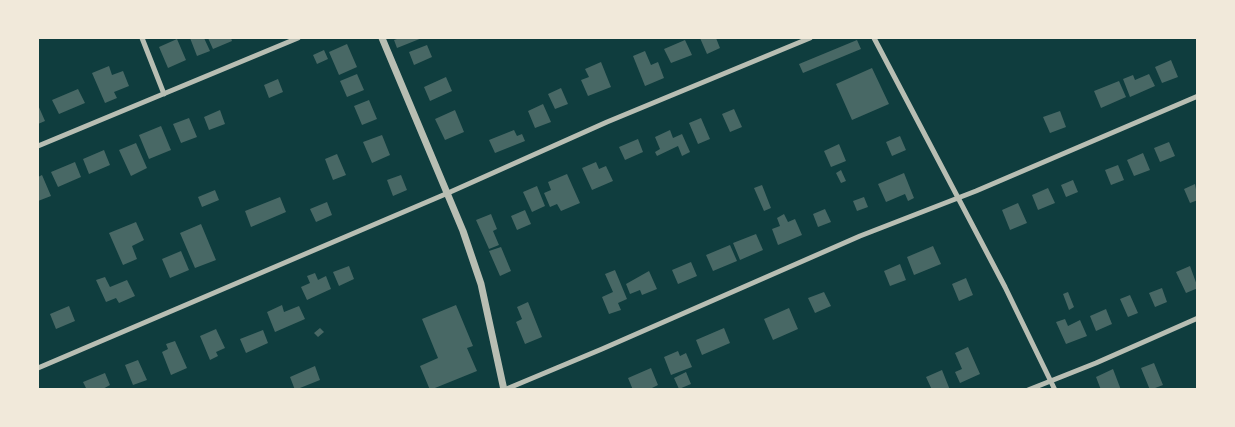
<!DOCTYPE html>
<style>
body{margin:0}
#map{position:relative;width:1235px;height:427px;overflow:hidden;background:#0f3d3e;font-family:"IBM Plex Sans",sans-serif}
canvas{display:block}
.frame{position:absolute;inset:0;border:39px solid #f1e9da;pointer-events:none}
</style>
<div id="map">
<canvas width="1235" height="427"></canvas>
<div class="frame"></div>
</div>
<script>
const context = document.querySelector('canvas').getContext('2d');
context.lineJoin = 'round';
function fillPath(path, color) {
  context.fillStyle = color;
  context.fill(path, 'evenodd');
}
function trace(path, color, width, dash) {
  context.strokeStyle = color;
  context.lineWidth = width;
  context.lineCap = dash ? 'butt' : 'round';
  context.setLineDash(dash || []);
  context.stroke(path);
}
fillPath(new Path2D(`
 M190,38H204L210,51L197,56Z
 M208,38H231L232,41L213,49Z
 M400,38H422L397,48L394,40Z
 M700,38H716L720,48L707,54Z
 M177,39L186,60L168,68L159,47Z
 M685,40L692,55L671,63L664,49Z
 M857,40L861,49L803,73L799,64Z
 M347,44L357,67L339,75L329,52Z
 M427,45L432,57L414,65L409,52Z
 M324,50L328,59L317,64L313,55Z
 M645,51L651,65L658,62L664,78L645,86L633,56Z
 M1171,60L1178,77L1162,83L1155,67Z
 M601,62L611,87L588,96L581,80L589,77L585,69Z
 M109,66L112,75L123,71L129,86L114,92L117,98L105,103L92,73Z
 M872,68L889,104L852,120L836,84Z
 M357,74L364,90L347,97L340,81Z
 M1149,74L1155,86L1130,97L1123,79L1133,75L1135,80Z
 M446,77L452,91L430,101L424,87Z
 M278,79L283,92L269,98L264,85Z
 M1119,81L1126,97L1101,108L1094,91Z
 M561,88L568,104L555,109L548,94Z
 M78,89L85,103L59,114L52,100Z
 M369,100L377,119L362,125L354,106Z
 M543,104L551,122L535,128L528,111Z
 M38,105L45,121L38,124Z
 M734,109L742,127L730,132L722,114Z
 M220,110L225,124L209,130L204,117Z
 M455,110L464,132L445,140L435,119Z
 M1060,111L1066,127L1050,133L1043,117Z
 M189,118L197,137L181,143L173,124Z
 M701,118L710,139L698,144L689,123Z
 M161,126L171,150L149,159L139,135Z
 M514,130L517,136L522,134L525,141L495,153L489,140Z
 M670,130L673,138L682,134L690,152L682,156L678,146L657,156L655,152L660,149L655,137Z
 M382,135L390,155L372,163L363,142Z
 M900,136L906,150L892,156L886,142Z
 M638,139L643,152L625,160L619,147Z
 M1169,142L1175,156L1160,162L1154,148Z
 M136,143L147,168L131,176L119,150Z
 M839,144L846,161L831,167L824,151Z
 M104,150L110,165L89,174L83,159Z
 M1143,153L1150,170L1134,176L1127,160Z
 M337,154L346,175L333,180L325,159Z
 M75,162L81,177L58,187L51,172Z
 M596,162L599,169L606,166L613,181L592,190L582,168Z
 M1118,165L1124,180L1111,185L1105,170Z
 M841,170L846,181L841,183L836,173Z
 M904,173L914,198L908,201L905,194L886,202L878,184Z
 M567,174L580,203L561,211L557,204L550,207L544,193L551,190L548,182Z
 M42,175L51,196L38,201V177Z
 M401,175L407,190L393,196L387,180Z
 M1073,180L1078,192L1066,197L1061,185Z
 M1195,184L1198,200L1190,203L1184,189Z
 M762,185L771,208L764,211L754,188Z
 M537,186L545,206L532,212L523,192Z
 M1048,188L1055,203L1038,210L1032,195Z
 M215,190L219,200L202,207L198,197Z
 M280,197L286,212L251,227L245,211Z
 M864,197L868,207L857,211L853,201Z
 M327,202L332,215L316,222L310,209Z
 M1018,203L1027,223L1010,230L1002,210Z
 M825,209L831,222L818,227L813,214Z
 M525,210L531,224L517,230L511,216Z
 M491,214L497,229L493,231L499,245L489,249L476,220Z
 M784,214L788,222L795,219L802,235L778,245L772,229L780,226L777,218Z
 M136,222L144,240L132,246L137,259L123,265L109,233Z
 M201,224L216,260L195,268L180,233Z
 M756,234L763,250L740,260L733,243Z
 M730,245L737,261L713,271L706,255Z
 M933,246L941,264L914,275L907,257Z
 M501,247L511,271L500,276L489,251Z
 M181,251L189,270L170,278L162,259Z
 M691,262L697,276L678,284L672,270Z
 M900,264L906,280L890,286L884,271Z
 M349,266L354,279L339,286L333,272Z
 M1190,266L1198,288L1186,293L1176,272Z
 M615,270L627,299L618,303L621,310L609,314L602,297L613,292L605,274Z
 M649,271L657,289L642,295L640,290L630,294L626,284Z
 M315,273L318,280L326,276L331,289L307,300L301,287L310,283L307,276Z
 M105,277L110,287L127,280L135,296L119,303L116,298L106,302L96,280Z
 M966,278L973,295L959,301L952,284Z
 M1162,288L1167,302L1155,307L1149,293Z
 M824,292L831,306L815,313L808,298Z
 M1068,292L1074,307L1069,310L1063,294Z
 M1130,295L1138,313L1128,317L1120,299Z
 M528,302L542,337L525,344L516,322L522,319L517,307Z
 M282,305L284,312L299,306L305,319L275,332L267,312Z
 M456,305L473,346L467,348L477,371L430,390L420,366L438,358L422,319Z
 M69,306L75,321L56,329L50,314Z
 M789,308L798,329L773,340L764,319Z
 M1106,309L1112,324L1096,331L1090,316Z
 M1065,319L1068,326L1080,320L1087,336L1066,344L1056,322Z
 M320,328L324,332L318,337L314,333Z
 M724,328L730,343L702,355L696,340Z
 M216,329L225,348L216,352L218,356L210,360L200,336Z
 M263,330L268,343L246,353L240,339Z
 M175,341L187,368L171,375L162,352L168,349L166,344Z
 M968,347L980,374L960,383L955,372L962,369L955,353Z
 M678,351L680,356L686,353L692,367L671,375L664,357Z
 M138,360L147,380L133,385L125,365Z
 M1154,363L1163,385L1150,390L1141,368Z
 M315,366L320,380L295,390L290,377Z
 M651,368L658,385L648,390H633L628,378Z
 M1113,369L1121,390H1101L1096,377Z
 M942,370L950,390H932L926,377Z
 M686,372L691,384L679,389L674,378Z
 M105,373L110,385L101,390H87L83,382Z`), '#486865');
trace(new Path2D(`
 M142,38L164,94
 M874,38L1005,287L1055,390
 M38,146L298,38
 M38,368L448,193L607,122L810,38
 M504,390L602,349L860,236L976,191L1198,96
 M1028,390L1096,363L1198,318`), '#b8beb3', 5);
trace(new Path2D(`
 M382,38L463,231L481,284L504,390`), '#b8beb3', 7);
</script>
